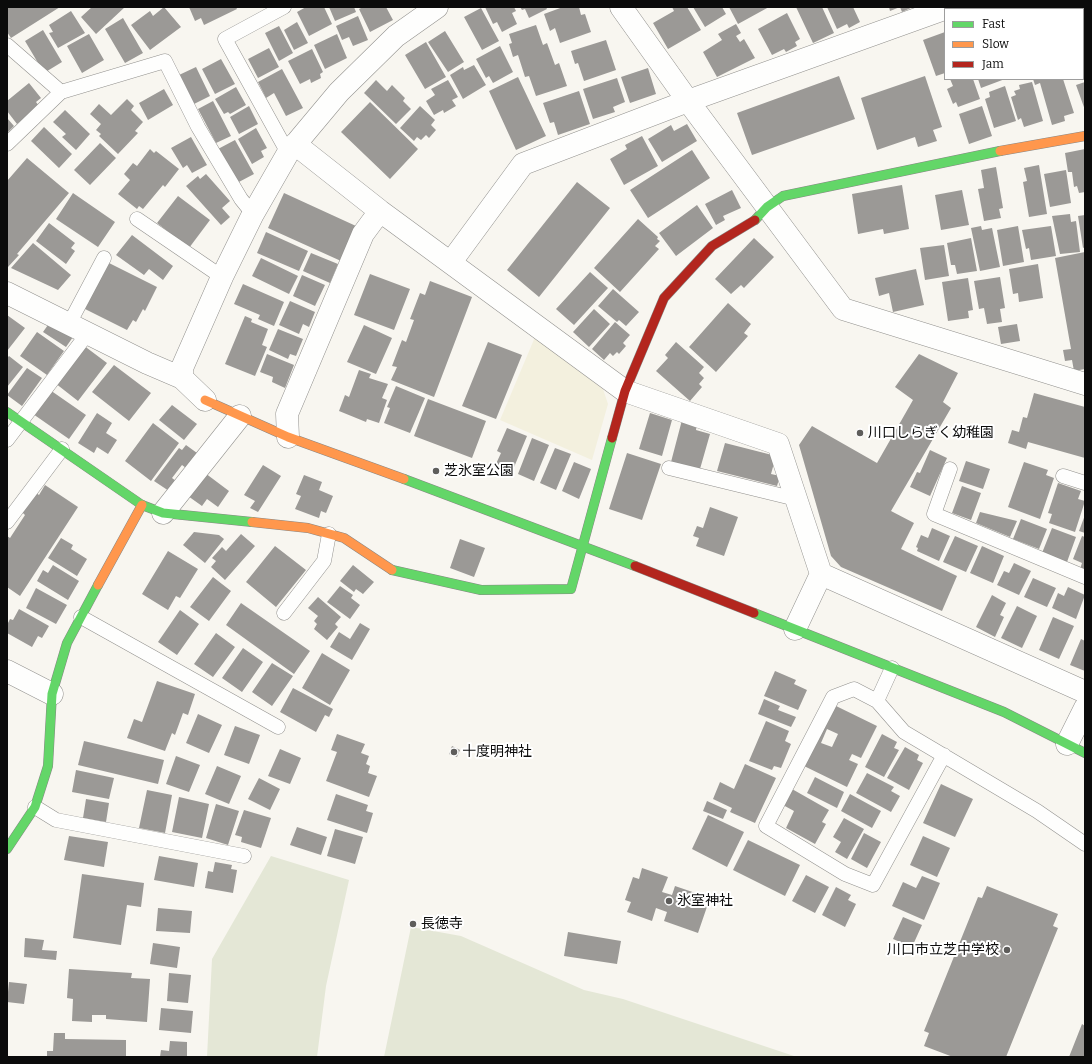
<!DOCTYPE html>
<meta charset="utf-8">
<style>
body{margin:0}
#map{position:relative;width:1092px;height:1064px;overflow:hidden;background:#f8f6f0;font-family:Bitter,serif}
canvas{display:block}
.frame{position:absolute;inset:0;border:8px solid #0b0b0b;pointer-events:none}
.legend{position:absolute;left:944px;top:8px;width:140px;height:72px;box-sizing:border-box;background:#fff;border:1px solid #9d9d9d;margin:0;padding:5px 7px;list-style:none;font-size:12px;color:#0b0b0b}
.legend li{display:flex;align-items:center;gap:8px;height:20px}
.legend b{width:20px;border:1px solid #9d9d9d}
</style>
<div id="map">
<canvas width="1092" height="1064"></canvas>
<div class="frame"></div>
<ul class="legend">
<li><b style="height:5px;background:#63d668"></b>Fast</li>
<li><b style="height:5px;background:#ff974d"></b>Slow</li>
<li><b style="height:5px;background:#b3261e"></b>Jam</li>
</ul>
</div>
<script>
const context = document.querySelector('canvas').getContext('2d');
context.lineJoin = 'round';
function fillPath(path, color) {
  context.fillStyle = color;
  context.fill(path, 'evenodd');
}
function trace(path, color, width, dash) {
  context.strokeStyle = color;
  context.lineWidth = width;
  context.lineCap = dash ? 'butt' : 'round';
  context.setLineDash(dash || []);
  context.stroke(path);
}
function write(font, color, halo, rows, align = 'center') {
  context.font = font + ' Bitter,"Noto Sans JP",serif';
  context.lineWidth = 4;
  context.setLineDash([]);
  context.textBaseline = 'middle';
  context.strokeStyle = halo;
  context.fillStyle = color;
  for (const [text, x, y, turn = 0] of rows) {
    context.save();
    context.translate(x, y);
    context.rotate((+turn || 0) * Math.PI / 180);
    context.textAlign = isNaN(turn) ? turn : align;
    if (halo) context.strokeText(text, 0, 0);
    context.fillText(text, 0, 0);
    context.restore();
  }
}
fillPath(new Path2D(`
 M535,337L603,389L608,404L592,460L500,420Z`), '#f3f0de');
fillPath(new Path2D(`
 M271,856L349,880L326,986L317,1057H207L212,959Z
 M411,927L461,936L584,990L623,999L797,1057H384Z`), '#e4e7d6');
fillPath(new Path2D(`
 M7,7H60L11,38L7,32Z
 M92,7H125L96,34L81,17Z
 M164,7L181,27L150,50L131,25L150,11L153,16Z
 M189,7H236L237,9L204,25L201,18L195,21Z
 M306,7H324L332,24L309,36L297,12Z
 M329,7H354L356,12L335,21Z
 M363,7H386L393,20L370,32L359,9Z
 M485,7H514L516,11L512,13L517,24L502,32L497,22L493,24Z
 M520,7H546L547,9L529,18L525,9L522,10Z
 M563,7H579L581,15L585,14L591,32L560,43L555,28L550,31L544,14Z
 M672,7H687L701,30L668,49L653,23L674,11Z
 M693,7H722L726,14L705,27Z
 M729,7H769L738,24Z
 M796,7H822L834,33L813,43Z
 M827,7H853L860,22L849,28L847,24L837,29Z
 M889,7H913L902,12L900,7L890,11Z
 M1049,7H1085V12L1083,13V9H1049Z
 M481,8L499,41L482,50L464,17Z
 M71,11L85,33L58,48L49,33L53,32L49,25Z
 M787,13L800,39L795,42L797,46L786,52L784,49L772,55L758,29Z
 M358,16L368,40L353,46L349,37L342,40L336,26Z
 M1085,17V49L1083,44V18Z
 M123,18L143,53L125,63L105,29Z
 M297,22L308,43L294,50L284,30Z
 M736,24L741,33L736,36L740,42L744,39L755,58L717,77L703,52L722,40L718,34Z
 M536,25L543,45L547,43L555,65L559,63L567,86L536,96L529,76L525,77L518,55L513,57L509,44L512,43L509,34Z
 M279,26L293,53L279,61L265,33Z
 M43,30L62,62L44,73L25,41Z
 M445,31L464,62L448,72L428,42Z
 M945,32V73L936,76L923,40Z
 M89,34L104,60L82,73L67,46Z
 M337,34L347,58L325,69L314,45Z
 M606,40L616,70L584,81L578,63L575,64L571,51Z
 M426,42L446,77L425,89L405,55Z
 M500,46L513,72L493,83L489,76L486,78L476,59Z
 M269,48L279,67L258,78L248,59Z
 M312,49L323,72L320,74L321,78L311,83L310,79L300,84L288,61Z
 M221,59L235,84L215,94L202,69Z
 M474,65L486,85L463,99L450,75L463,67L464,70Z
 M196,67L210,96L194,104L179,75Z
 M648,68L656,94L630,103L621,77Z
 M282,69L303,108L286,116L274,93L266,98L258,82Z
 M839,76L855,119L752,155L737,113Z
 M925,76L942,127L933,130L937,141L918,147L915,137L877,150L861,98Z
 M518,77L546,136L516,150L489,91Z
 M617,78L625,102L613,107L615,112L593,119L583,89Z
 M950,79H973L980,99L958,107L956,102L953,104L947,89L953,86Z
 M978,79H1005L981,88Z
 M1033,79H1063L1074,113L1064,116L1065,121L1052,125L1040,83L1035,85Z
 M376,80L387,91L392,85L405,98L403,101L411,109L396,124L364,93Z
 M448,80L458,97L452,100L456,106L444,113L443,110L434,115L426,101L435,95L431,89Z
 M1032,82L1043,121L1024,127L1021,118L1018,120L1011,97L1016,95L1014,91L1020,89L1019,85Z
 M1085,82V110L1076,85Z
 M29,83L41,98L36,102L39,106L17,124L7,111V101Z
 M1005,86L1016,121L994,128L985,99L990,97L989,92Z
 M236,87L246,105L230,114L228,112L224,114L215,99Z
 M164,89L173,105L148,120L139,103Z
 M579,91L590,124L558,135L554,122L550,123L543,103Z
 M127,99L134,106L131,110L143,122L135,131L138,133L118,154L99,136L101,134L96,130L101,124L90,114L99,104L111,115Z
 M213,101L231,136L216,143L198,109Z
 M370,102L418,149L390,179L341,132Z
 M249,106L258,124L239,134L230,117Z
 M420,106L435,120L431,125L436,130L429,138L426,135L421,140L417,137L414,141L400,128Z
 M982,106L992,136L969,144L959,114Z
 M65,110L90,134L76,150L62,137L66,134L53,122Z
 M7,118L14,126L7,133Z
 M687,124L697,141L662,162L648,139L671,125L674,131Z
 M44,127L72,154L59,168L31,141Z
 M256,128L267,148L261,151L264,157L252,164L238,139Z
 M642,136L658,166L624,185L610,159L627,149L625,145Z
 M191,137L207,165L192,173L187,165L183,168L171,148Z
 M235,140L254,174L237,183L218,149Z
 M100,143L116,158L90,185L74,170Z
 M150,149L154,153L156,151L179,169L165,187L163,185L143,209L139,206L137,209L118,194L130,180L124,174L133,163L137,166Z
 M1085,149V192L1079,193L1077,186L1074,187L1072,172H1068L1065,153Z
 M692,150L710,178L648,218L630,190Z
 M27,158L69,193L17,254L19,255L8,267L7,181Z
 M1039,165L1047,214L1029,217L1023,182L1027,181L1024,168Z
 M996,167L1003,208L999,209L1001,218L984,221L978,189L984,188L981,170Z
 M1066,170L1071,203L1050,207L1044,174Z
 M206,174L230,201L222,208L230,217L221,225L186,186L198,176L200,179Z
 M577,182L610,208L539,297L507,270Z
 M902,185L909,229L884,234L883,229L858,234L852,194Z
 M732,190L741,208L723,216L725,220L716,225L705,204Z
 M962,190L969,225L941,230L935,195Z
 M73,193L115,222L98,247L56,219Z
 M284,193L356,226L341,261L268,228Z
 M178,196L210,220L189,248L157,223Z
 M697,205L713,228L676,256L659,233Z
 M1070,214L1071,222L1076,221L1080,252L1060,254L1052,216Z
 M1085,215V247L1083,248L1078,216Z
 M638,219L658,237L657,239L660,241L655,246L659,249L620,292L594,268Z
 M49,223L75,243L71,248L75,251L66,264L36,241Z
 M981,226L982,230L992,228L1000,267L980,271L971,228Z
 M1018,226L1024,262L1003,266L997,230Z
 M1051,226L1056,256L1031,260L1029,248L1026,249L1022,230Z
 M266,232L308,251L299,271L257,253Z
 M132,235L173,266L163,280L149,269L144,275L116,255Z
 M754,238L774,257L744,288L741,285L731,294L715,279Z
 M971,238L977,271L957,274L955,265H951L947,243Z
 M33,243L71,275L58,290L11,268Z
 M944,245L949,276L925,280L920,248Z
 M1085,252V369L1074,371L1072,360L1065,361L1063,350L1071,349L1055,258Z
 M311,253L338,264L330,283L303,271Z
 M261,258L298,276L289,294L252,276Z
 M107,262L157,287L145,311L143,309L136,322L133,320L127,330L83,308Z
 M1038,264L1043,298L1019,302L1018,293L1013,294L1009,269Z
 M916,269L924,305L893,312L889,293L879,296L875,278Z
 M590,272L608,288L574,325L556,309Z
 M370,274L410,289L394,330L354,315Z
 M302,275L325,285L315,306L293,296Z
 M1000,277L1005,308L1000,309L1002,322L987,324L984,308L979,309L974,281Z
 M968,278L973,310L968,311L969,318L948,321L942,282Z
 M430,281L472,297L434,397L391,380L397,367L392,366L402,340L406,342L414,320L410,319L420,293L425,295Z
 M243,284L284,302L274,326L258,319L260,315L234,304Z
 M613,289L639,312L626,326L619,320L617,322L598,306Z
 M290,301L315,312L309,327L303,324L299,334L279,325Z
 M728,303L751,324L744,333L748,336L716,372L689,347Z
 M594,309L610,324L589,347L573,332Z
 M7,315L25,328L7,351Z
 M245,316L252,319L251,322L268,329L262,345L267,347L255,376L225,364Z
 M50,322L73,337L66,347L43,332Z
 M615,322L630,335L623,343L626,346L619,354L617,352L613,356L610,353L604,360L592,349Z
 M1017,324L1020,341L1001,344L998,327Z
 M364,325L392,338L376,374L347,362Z
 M278,329L303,339L296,356L290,354L288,359L269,350Z
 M37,332L64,351L47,375L20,356Z
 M488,342L522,355L496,419L462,406Z
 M676,342L704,367L699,373L704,378L699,384L702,387L690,401L656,371L668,358L665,355Z
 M83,345L107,363L78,401L55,383Z
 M267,354L294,365L285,388L272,382L273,377L260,372Z
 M919,354L958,373L943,402L951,408L891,511L914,523L901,549L957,576L942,611L841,567L831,556L799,445L812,426L877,463L913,400L895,387Z
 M9,356L23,367L7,387V358Z
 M114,365L151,393L129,421L92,392Z
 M27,368L42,378L22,406L7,395Z
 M359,370L371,374L369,378L388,384L382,398L387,400L379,423L367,419L366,422L339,411L345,395L349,397Z
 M396,386L425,398L410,433L384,423L390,408L387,407Z
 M50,390L86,415L69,439L33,414Z
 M1034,393L1085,407V458L1028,442L1026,449L1008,443L1012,430L1019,432L1023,417L1027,418Z
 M428,399L486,421L472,458L414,436Z
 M172,405L197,424L184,440L159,420Z
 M97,413L112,423L106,433L117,440L108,454L97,447L94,453L78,443Z
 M650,413L672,420L662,456L639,449Z
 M682,420L697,424L696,430L710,434L700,469L671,462Z
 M153,423L179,443L151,481L125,461Z
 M507,428L527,436L512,472L495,466L501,453L497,451Z
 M532,438L549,445L534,481L518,474Z
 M725,443L776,456L771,474L780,476L777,486L717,471Z
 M186,445L197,453L186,468L182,465L172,478L176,481L169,491L154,481L179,448L182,450Z
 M555,448L571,454L556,490L540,483Z
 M930,450L947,458L930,496L910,487L917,472L920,473Z
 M627,453L661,464L642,520L609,509Z
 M966,461L990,469L983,489L959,481Z
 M574,462L591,469L579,499L562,491Z
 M1024,462L1048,470L1046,475L1054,478L1040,519L1008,507Z
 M263,465L281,476L258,512L250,508L255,501L244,495Z
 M205,473L229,491L218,507L207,499L202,506L188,496Z
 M304,475L322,482L319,490L333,496L326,513L321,511L319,518L295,509L301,496L296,494Z
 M1058,483L1081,491L1078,499L1085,501L1075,532L1049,523L1052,514L1048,513Z
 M45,485L78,507L20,596L7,587V536L10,538L25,515L22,512L35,492L39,495Z
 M962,486L981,493L971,520L952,513Z
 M710,507L738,517L724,556L696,546L699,538L693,536L697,526L703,528Z
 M980,512L1017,521L1010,537L976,523Z
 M1085,515V533L1079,531Z
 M1021,519L1047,529L1039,549L1013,539Z
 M932,528L950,536L939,561L917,551L918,548L916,547L921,535L928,538Z
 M1052,528L1076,537L1067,562L1042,553Z
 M194,532L219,535L224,539L205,563L183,545Z
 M241,534L255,546L225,580L211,567L216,561L212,558L222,547L226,551Z
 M955,536L978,546L966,572L943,562Z
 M1082,536L1085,537V571L1080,569L1082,563L1073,559Z
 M61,538L73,545L71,549L87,559L77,576L48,558Z
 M460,539L485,548L474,577L450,568Z
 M275,546L306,570L276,607L246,582Z
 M982,546L1004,556L993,583L970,573Z
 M168,551L198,569L180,598L176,596L168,610L142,594Z
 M1014,563L1031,571L1019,595L997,585L1004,571L1009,573Z
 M53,565L79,581L68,600L37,581L43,570L48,573Z
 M353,565L374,582L363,594L356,589L354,592L340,581Z
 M213,577L231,591L209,621L190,607Z
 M1033,578L1056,588L1047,607L1024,597Z
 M340,586L353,595L351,598L360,605L350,619L327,602Z
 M1068,587L1085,595L1076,619L1052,608L1058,593L1064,596Z
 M36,588L67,605L56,624L26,608Z
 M992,595L1006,603L1000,615L1004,617L995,637L976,627Z
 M318,597L341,617L335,624L338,627L327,640L314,629L317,624L314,621L318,616L308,608Z
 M241,603L310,651L294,674L226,625Z
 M1017,606L1037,616L1022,648L1001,638Z
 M19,609L49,626L42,638L38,636L32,647L7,633V625L10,619L13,620Z
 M180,610L199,624L177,655L158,642Z
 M1053,617L1074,626L1059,659L1039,650Z
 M360,623L370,629L352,660L330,647L339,632L350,639Z
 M216,633L235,647L213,677L194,664Z
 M1081,639L1085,641V671L1070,665Z
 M243,648L263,662L242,692L222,678Z
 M322,653L350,670L330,705L302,688Z
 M272,663L293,676L272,706L252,692Z
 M775,671L796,680L794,684L807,690L798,710L764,696Z
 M157,681L195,694L188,715L183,713L175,735L172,733L165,751L127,738L134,719L142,722Z
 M293,688L333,709L329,717L325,715L316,732L280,712Z
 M764,699L780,706L778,710L796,717L791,727L758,714Z
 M834,705L877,726L861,758L852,754L849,760L858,764L847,787L804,766ZM827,729L838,734L832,747L821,743Z
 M198,714L222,725L209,753L186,743Z
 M766,721L789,731L785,741L791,744L781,768L774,766L772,770L749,761Z
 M235,726L260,735L249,764L224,755Z
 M337,734L365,744L361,753L369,756L366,764L370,766L368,773L377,776L369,797L326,781L337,752L331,750Z
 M882,734L897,742L894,748L899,750L884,777L865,767Z
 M84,741L164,760L158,784L78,765Z
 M452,746L460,750L457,757L449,754Z
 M905,747L919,755L917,760L923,763L909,790L887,778Z
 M280,749L301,758L290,784L268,776Z
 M176,756L200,765L189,792L166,784Z
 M745,764L776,778L755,823L730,812L732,808L713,799L720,782L734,789Z
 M217,766L241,776L229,804L205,794Z
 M76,770L114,778L109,799L72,792Z
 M867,773L894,787L891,791L900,796L891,812L856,793Z
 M815,777L844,792L837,808L807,793Z
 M259,778L280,789L270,810L248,799Z
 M941,784L973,799L955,837L923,823Z
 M792,789L829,810L822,822L826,824L815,844L786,828L794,811L783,805Z
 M147,790L172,795L165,833L139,828Z
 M336,794L368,805L366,811L373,813L367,833L327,820Z
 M850,794L881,811L872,828L841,811Z
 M179,797L209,804L202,838L172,832Z
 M86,799L109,803L106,822L83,818Z
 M707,801L727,810L723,819L703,811Z
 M216,804L239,811L228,845L206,838Z
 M244,810L271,818L261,848L241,842L242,837L235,835Z
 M708,815L744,832L727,867L692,849Z
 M844,818L864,829L847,859L835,852L841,842L833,837Z
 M297,827L327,837L321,855L290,845Z
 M335,829L363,837L355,864L327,856Z
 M864,833L881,842L867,868L851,859Z
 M69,836L108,842L104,867L64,860Z
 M923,836L950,848L937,877L910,865Z
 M748,840L800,865L785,896L733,870Z
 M159,856L198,863L194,887L154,880Z
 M215,862L232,865L231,869L237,870L233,893L205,888L208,871L213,872Z
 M642,868L668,877L662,892L672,895L675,886L710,898L698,933L664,921L667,912L656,908L652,921L627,912L631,902L625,900L633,877L639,879Z
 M82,874L144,883L141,907L127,905L121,945L73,938Z
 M806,875L829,887L815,913L792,901Z
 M922,876L940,883L924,920L892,906L903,882L916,888Z
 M987,886L1058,914L1053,926L1058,928L1006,1057H953L924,1046L929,1033L924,1031L978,897L982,898Z
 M836,887L851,895L848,900L856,904L845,927L822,915Z
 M158,908L192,911L190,933L156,931Z
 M903,917L922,925L912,947L893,939Z
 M568,932L621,941L617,964L564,956Z
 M25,938L44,940L42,950L57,951L56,960L24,957Z
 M153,943L180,947L177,968L150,964Z
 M69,969L132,973L131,978L150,979L147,1022L106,1019V1015H92V1022L72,1021L73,999L67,998Z
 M169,973L191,975L188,1003L167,1001Z
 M9,982L27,984L24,1004L7,1002Z
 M161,1008L193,1011L191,1033L159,1030Z
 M1082,1024L1085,1026V1057H1069Z
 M54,1033H65V1039L126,1040V1057H47V1051H53Z
 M170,1041L187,1042V1057H160L161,1050L169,1051Z`), '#9b9996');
const lane = new Path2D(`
 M284,7L225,39L288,153
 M7,45L61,92
 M7,144L61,92L165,61L198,127L241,199L253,214
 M137,219L222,277
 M69,324L104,258
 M7,440L88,333
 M669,468L796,499
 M950,469L934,514L1085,577
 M1063,476L1085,483
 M7,522L62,449
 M284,613L324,561L329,534
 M81,617L278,727
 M892,668L877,701L904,732L1037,811L1085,844
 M877,701L854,689L833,697L766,826L845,874L873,885L944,755
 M35,807L56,820L244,856`);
const street = new Path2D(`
 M621,7L688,101L843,309L1085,384
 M295,144L380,211L625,391L778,444L821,574L795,629
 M451,262L523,164L688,101L950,7
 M7,293L147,363L182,378
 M205,400L182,378V368L222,277L253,214L288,153L339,92L396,36L437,7
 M288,437L287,414L363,234L380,211
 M163,513L240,416
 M821,574L1085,692
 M7,671L52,694
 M1067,744L1085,708`);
const fast = new Path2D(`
 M755,220L767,207L783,196L1000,151
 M7,412L142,505L163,513L252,522
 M404,479L635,566
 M392,570L481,590L571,589L612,438
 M754,613L1004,712L1085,753
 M7,849L35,807L48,766L52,694L67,643L98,585`);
const slow = new Path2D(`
 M1000,151L1085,136
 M205,400L288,437L404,479
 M252,522L308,528L344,538L392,570
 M98,585L142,505`);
const jam = new Path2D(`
 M612,438L625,391L664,298L712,246L755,220
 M635,566L754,613`);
trace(lane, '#92918e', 15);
trace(street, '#92918e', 23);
trace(fast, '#888785', 10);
trace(slow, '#888785', 10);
trace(jam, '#888785', 10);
trace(lane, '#fefefd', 14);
trace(street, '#fefefd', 22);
trace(fast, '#63d668', 9);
trace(slow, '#ff974d', 9);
trace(jam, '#b3261e', 9);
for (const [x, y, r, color] of [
 [860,433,4,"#5e5d5b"],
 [436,471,4,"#5e5d5b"],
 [454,752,4,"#5e5d5b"],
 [669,901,4,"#5e5d5b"],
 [413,924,4,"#5e5d5b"],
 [1007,950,4,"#5e5d5b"]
]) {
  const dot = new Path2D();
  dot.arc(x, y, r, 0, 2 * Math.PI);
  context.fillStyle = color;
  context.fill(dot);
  trace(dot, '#fff', 1.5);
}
write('14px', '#0b0b0b', '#fff', [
 ["川口しらぎく幼稚園",868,433],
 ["芝氷室公園",444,471],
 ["十度明神社",462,752],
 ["氷室神社",677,901],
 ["長徳寺",421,924],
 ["川口市立芝中学校",999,950,"right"]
], 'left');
</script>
